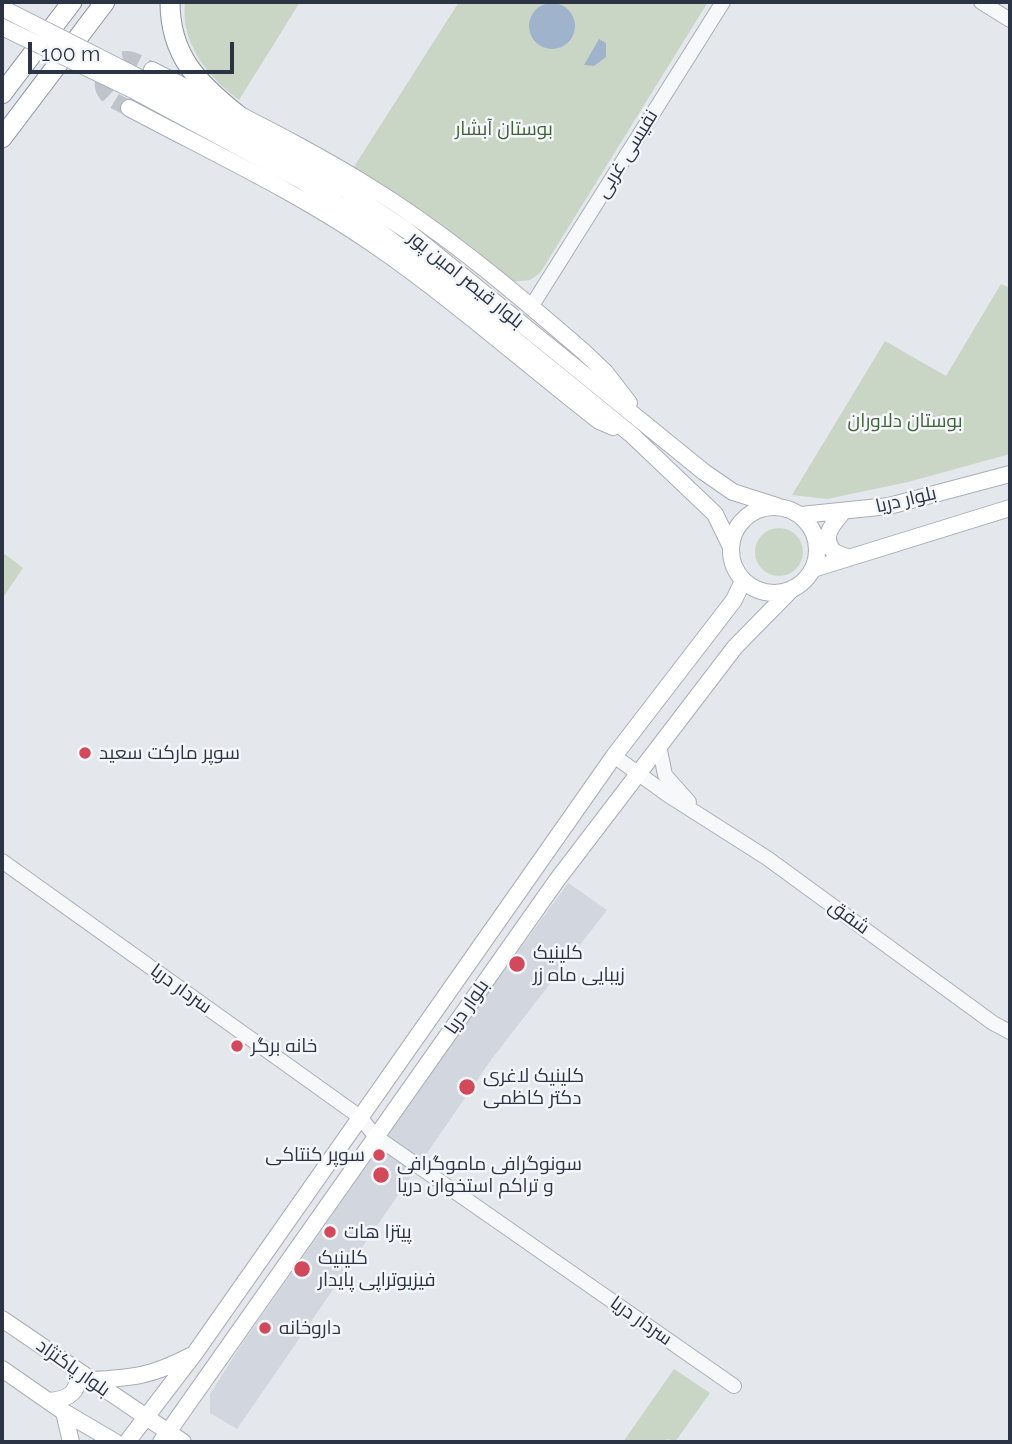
<!DOCTYPE html>
<meta charset="utf-8">
<style>
body{margin:0}
#map{position:relative;width:1012px;height:1444px;overflow:hidden;background:#e4e7ec;font-family:Raleway,sans-serif}
canvas{display:block}
.frame{position:absolute;inset:0;border:4px solid #2b3445;pointer-events:none}
.scale{position:absolute;left:28px;top:42px;width:206px;height:32px;box-sizing:border-box;border:4px solid #2b3445;border-top:0;padding-left:9px;font-size:21px;line-height:24px;white-space:nowrap;color:#2b3445;-webkit-text-stroke:5px #f4f6f9;paint-order:stroke}
</style>
<div id="map">
<canvas width="1012" height="1444"></canvas>
<div class="frame"></div>
<div class="scale">100 m</div>
</div>
<script>
const context = document.querySelector('canvas').getContext('2d');
context.lineJoin = 'round';
function fillPath(path, color) {
  context.fillStyle = color;
  context.fill(path, 'evenodd');
}
function trace(path, color, width, dash) {
  context.strokeStyle = color;
  context.lineWidth = width;
  context.lineCap = dash ? 'butt' : 'round';
  context.setLineDash(dash || []);
  context.stroke(path);
}
function write(font, color, halo, rows, align = 'center') {
  context.font = font + ' Raleway,Cairo,sans-serif';
  context.lineWidth = 5;
  context.setLineDash([]);
  context.textBaseline = 'middle';
  context.strokeStyle = halo;
  context.fillStyle = color;
  for (const [text, x, y, turn = 0] of rows) {
    context.save();
    context.translate(x, y);
    context.rotate((+turn || 0) * Math.PI / 180);
    context.textAlign = isNaN(turn) ? turn : align;
    if (halo) context.strokeText(text, 0, 0);
    context.fillText(text, 0, 0);
    context.restore();
  }
}
fillPath(new Path2D(`
 M568,883L607,910L491,1060L237,1429L210,1413V1394L240,1347L472,1015Z`), '#d2d6de');
fillPath(new Path2D(`
 M185,2H300L239,100C208,77 180,43 185,2Z
 M459,2H708L540,273L530,280L511,282L352,170Z
 M1001,284L1010,288V454L908,482L827,499L792,495L885,341L946,376Z
 M755 552a24 24 0 1 1 48 0a24 24 0 1 1-48 0Z
 M2,552L23,568L2,599Z
 M674,1369L710,1393L675,1442L667,1439L665,1442H623Z`), '#c9d6c5');
fillPath(new Path2D(`
 M529 26a23 23 0 1 1 46 0a23 23 0 1 1-46 0Z
 M599,39L606,43V57L594,66L584,65Z`), '#9fb4cc');
trace(new Path2D(`
 M129,108C121,104 110,100 105,92C97,79 111,59 126,59C135,59 144,66 152,70`), '#bfc3cb', 16, [16, 8]);
const tertiary = new Path2D(`
 M981,2L1010,20
 M531,307L723,2
 M659,745L665,775L689,802
 M614,756L668,795L767,858L993,1023L1010,1032
 M2,861L360,1117L375,1136L734,1386`);
const secondary = new Path2D(`
 M152,70C227,109 306,146 378,192C451,238 518,295 584,352L605,372L629,403
 M138,77L280,152L346,190L406,230L704,472L733,492L777,506
 M131,89L302,181L372,226L416,259L632,435L715,514L731,547
 M129,108C213,153 302,194 380,249C456,302 526,364 599,421L613,427
 M731 550a43 43 0 1 1 86 0a43 43 0 1 1-86 0Z
 M843,512C833,524 820,537 834,552L849,558
 M801,515L889,506L1010,474
 M813,569L1010,508
 M2,1319L183,1442
 M2,1369L64,1412L115,1442
 M90,1380C133,1378 152,1376 190,1356
 M48,1401C68,1400 84,1391 74,1368
 M64,1412L71,1442
 M127,1442L195,1353L614,756L734,600L743,581
 M161,1442L557,880L735,647L793,588`);
const trunk = new Path2D(`
 M170,2C170,56 198,83 238,115
 M2,94L72,2
 M2,138L105,2`);
trace(tertiary, '#a9aeb7', 16);
trace(secondary, '#a9aeb7', 18);
trace(trunk, '#8b94a3', 21);
trace(tertiary, '#f7f8fa', 14);
trace(secondary, '#fff', 16);
trace(trunk, '#fff', 19);
const secondaryBridge = new Path2D(`
 M2,8L138,77
 M2,27L131,89`);
trace(secondaryBridge, '#a9aeb7', 18, []);
trace(secondaryBridge, '#fff', 16);
for (const [x, y, r, color] of [
 [85,753,7,"#d1495b"],
 [517,964,9,"#d1495b"],
 [237,1046,7,"#d1495b"],
 [467,1087,9,"#d1495b"],
 [379,1155,7,"#d1495b"],
 [381,1175,9,"#d1495b"],
 [330,1232,7,"#d1495b"],
 [302,1269,9,"#d1495b"],
 [265,1328,7,"#d1495b"]
]) {
  const dot = new Path2D();
  dot.arc(x, y, r, 0, 2 * Math.PI);
  context.fillStyle = color;
  context.fill(dot);
  trace(dot, '#f4f6f9', 2.5);
}
write('19px', '#3f6138', '#f4f6f9', [
 ["بوستان آبشار",504,129],
 ["بوستان دلاوران",905,421]
]);
write('19px', '#2b3445', '#f4f6f9', [
 ["نفیسی غربی",627,154,-58],
 ["بلوار قیصر امین پور",466,280,39],
 ["بلوار دریا",906,500,-13],
 ["شفق",849,917,36],
 ["سردار دریا",181,989,36],
 ["بلوار دریا",467,1007,-55],
 ["سردار دریا",641,1321,35],
 ["بلوار پاکنژاد",73,1368,35]
]);
write('19px', '#2b3445', '#f4f6f9', [
 ["سوپر مارکت سعید",99,753],
 ["کلینیک",533,953],
 ["زیبایی ماه زر",533,975],
 ["خانه برگر",251,1046],
 ["کلینیک لاغری",483,1076],
 ["دکتر کاظمی",483,1098],
 ["سوپر کنتاکی",365,1155,"right"],
 ["سونوگرافی ماموگرافی",397,1164],
 ["و تراکم استخوان دریا",397,1186],
 ["پیتزا هات",344,1232],
 ["کلینیک",318,1258],
 ["فیزیوتراپی پایدار",318,1280],
 ["داروخانه",279,1328]
], 'left');
</script>
